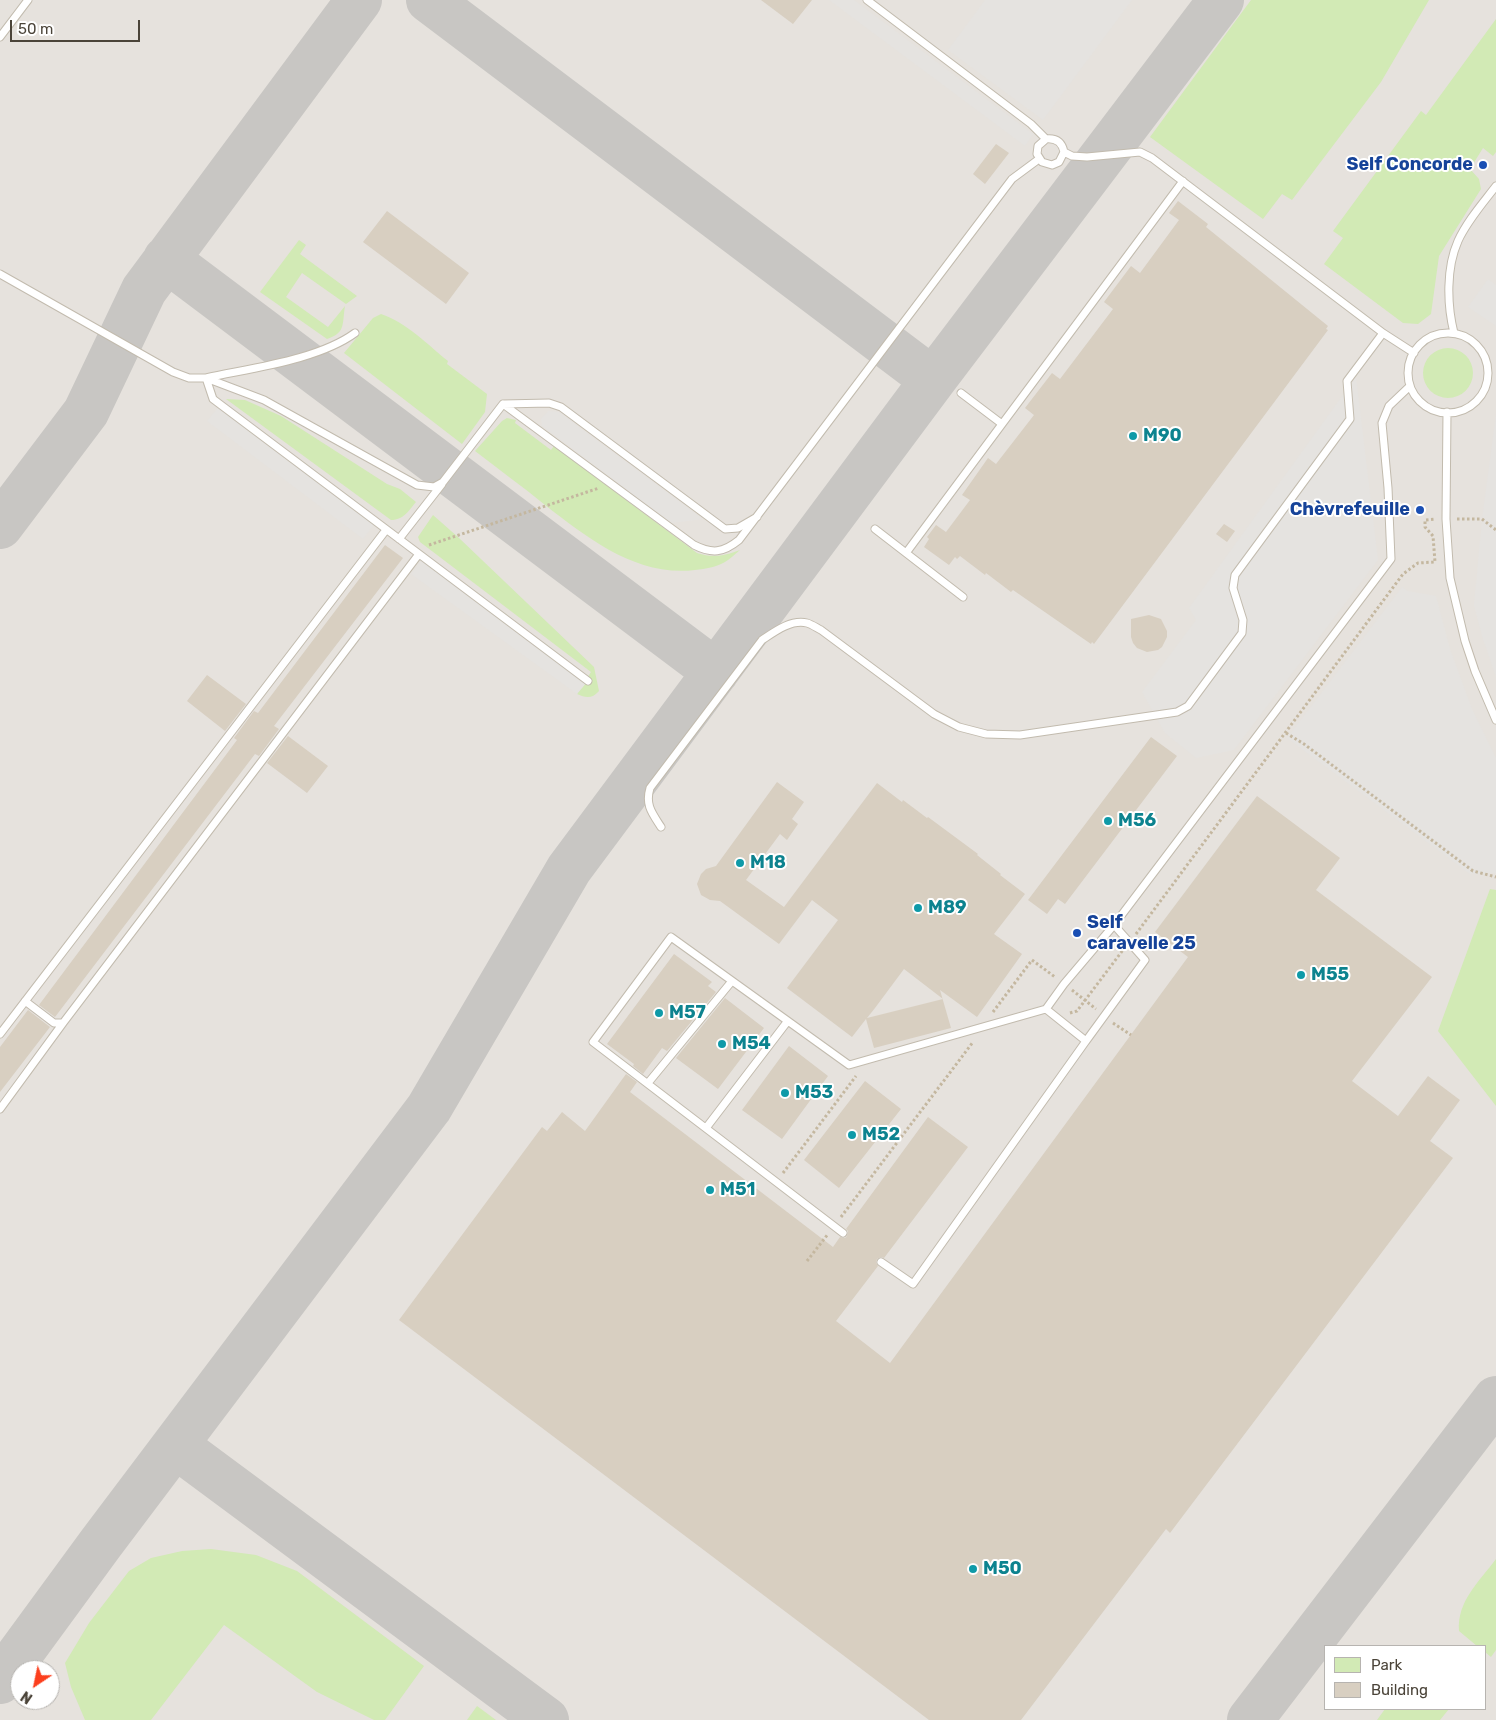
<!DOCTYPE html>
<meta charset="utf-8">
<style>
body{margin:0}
#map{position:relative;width:1496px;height:1720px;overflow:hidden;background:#f6f3ec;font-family:Rubik,sans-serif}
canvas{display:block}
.legend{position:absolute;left:1324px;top:1645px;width:162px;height:65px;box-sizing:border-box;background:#fff;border:1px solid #b7b4b0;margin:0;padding:6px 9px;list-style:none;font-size:15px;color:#4b4439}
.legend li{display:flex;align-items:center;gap:10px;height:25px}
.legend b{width:25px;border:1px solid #b7b4b0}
.north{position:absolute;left:10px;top:1660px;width:50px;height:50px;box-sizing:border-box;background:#fff;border:1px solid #b7b4b0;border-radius:50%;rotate:214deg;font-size:14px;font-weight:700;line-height:20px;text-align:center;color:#4b4439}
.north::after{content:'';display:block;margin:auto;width:18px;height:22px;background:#fc3f1d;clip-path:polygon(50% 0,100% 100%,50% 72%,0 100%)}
.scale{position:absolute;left:10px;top:20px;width:130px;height:22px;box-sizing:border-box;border:2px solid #4b4439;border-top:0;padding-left:6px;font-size:15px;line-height:18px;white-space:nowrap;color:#4b4439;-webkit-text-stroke:4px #fff;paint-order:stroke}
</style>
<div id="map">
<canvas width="1496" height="1720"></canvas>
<ul class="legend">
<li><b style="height:14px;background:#d2eab5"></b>Park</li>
<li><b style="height:14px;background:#d8cfc1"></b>Building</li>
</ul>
<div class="north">N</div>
<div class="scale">50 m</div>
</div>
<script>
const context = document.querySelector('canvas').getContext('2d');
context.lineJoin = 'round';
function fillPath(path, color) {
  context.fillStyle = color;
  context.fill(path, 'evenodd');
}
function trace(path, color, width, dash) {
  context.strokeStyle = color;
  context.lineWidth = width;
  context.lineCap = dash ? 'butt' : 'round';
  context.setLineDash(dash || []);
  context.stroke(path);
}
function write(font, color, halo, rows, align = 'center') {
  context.font = font + ' Rubik,sans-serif';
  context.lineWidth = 4;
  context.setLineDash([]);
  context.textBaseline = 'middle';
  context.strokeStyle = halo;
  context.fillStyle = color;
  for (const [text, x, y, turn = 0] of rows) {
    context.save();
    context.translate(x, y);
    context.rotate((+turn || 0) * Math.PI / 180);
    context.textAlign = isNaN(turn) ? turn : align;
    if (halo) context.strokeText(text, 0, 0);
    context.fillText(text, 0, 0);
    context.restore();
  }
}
fillPath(new Path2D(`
 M0,0H1496V1720H0ZM1325,1646H1485V1709H1325ZM20,1670H50V1700H20Z`), '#e6e2dd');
fillPath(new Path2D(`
 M1251,0H1429L1381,82L1292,200L1282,194L1263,219L1150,137Z
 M1496,19V152L1493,156L1483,148L1470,169L1479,179L1481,189L1439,256L1431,314L1418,324L1403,323L1324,264L1343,238L1333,231L1421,111L1426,115Z
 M299,240L306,245L300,254L357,296L346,304L302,273L286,297L328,327L345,306C342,324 346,333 327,339L260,292Z
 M381,314C406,322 428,345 448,361L447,364L487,394L485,412L462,444L344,353L373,318Z
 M1423 373a25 25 0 1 1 50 0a25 25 0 1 1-50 0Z
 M226,399L245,400L281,416L387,484L400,489L416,502C409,510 404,520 391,520Z
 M507,418L516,420L515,423L551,450L554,446L697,553C713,558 724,556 740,550C735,554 730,559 725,562C716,567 706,569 695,570C637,577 589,539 545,505C522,486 498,469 475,451L502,421Z
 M433,515L459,538L594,667L599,691C592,699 586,698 577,694L591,672L420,542L418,537Z
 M1490,889L1496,890V1106L1438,1031Z
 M211,1549L256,1555L297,1571L424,1666L385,1720H374L317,1692L224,1625L151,1720H85L71,1687L65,1663L89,1623L129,1571L151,1558L182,1551Z
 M1496,1559V1650L1491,1657L1485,1652V1646H1477L1459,1631C1457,1601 1479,1582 1496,1559Z
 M477,1706L496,1720H467Z
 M1385,1709H1449L1440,1720H1377Z`), '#d2eab5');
fillPath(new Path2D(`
 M829,0H854L1033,134L1025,146Z
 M985,0H1132L1043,120L948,50Z
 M1488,279L1496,285V326L1468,307Z
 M1356,377L1378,560L1234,750L1196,758L1165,733L1142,692L1196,620L1189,608Z
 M220,405L376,522L363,539L207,421Z
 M548,411L559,412L703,519L671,523L542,426L541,419Z
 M1496,414V677L1482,636L1474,605L1482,519Z
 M423,558L588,681L577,694L411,574Z
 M1402,587L1408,591L1436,596L1450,649L1472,709L1496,758V873L1470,874L1287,738Z`), '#e5e3e0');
trace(new Path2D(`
 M429,0L933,380
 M166,259L716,672
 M0,526L86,412L144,290L359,0
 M175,1445L546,1720
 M0,1681L101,1543L429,1108L569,869L933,380L1221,0
 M1250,1720L1496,1399`), '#c8c6c3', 46);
fillPath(new Path2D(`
 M761,0H812L793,24Z
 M996,144L1009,153L985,184L973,174Z
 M1178,201L1208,224L1206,227L1328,326L1326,329L1328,330L1094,644L1092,642L1091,644L1013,590L1011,592L986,573L985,575L960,556L957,559L955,557L949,565L924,547L929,539L927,537L936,525L946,532L970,500L962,495L988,458L996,464L1034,415L1025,408L1052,373L1060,379L1113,309L1104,302L1131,266L1140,273L1179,220L1169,213Z
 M387,211L469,273L446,304L363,242Z
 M1224,524L1235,531L1227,542L1216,534Z
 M385,545L403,558L274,726L279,729L259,756L255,754L55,1017L39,1005L237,740L234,738L254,711L258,713Z
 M1149,615L1161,619L1167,631V637L1162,647L1158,650L1147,652L1137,648L1133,643L1131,637V619Z
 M207,675L246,704L225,731L187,701Z
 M288,736L328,766L307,793L267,763Z
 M1151,737L1177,756L1065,904L1058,899L1047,914L1028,900Z
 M777,782L804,802L792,819L798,824L787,840L780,834L746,880L784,907L877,783L902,802L903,800L927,818L928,817L978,854L977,855L1001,874L1000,875L1025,894L994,934L1022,954L977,1017L940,990L951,1028L874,1048L866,1019L852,1037L787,988L838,920L812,900L779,944L720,901L710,900L701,895L697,884L701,874L706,869L716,866ZM904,969L943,999L867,1018L875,1008Z
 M1257,796L1340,858L1316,890L1432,977L1352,1081L1398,1116L1428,1076L1460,1100L1430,1141L1453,1158L1170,1533L1166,1529L1021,1720H929L399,1320L542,1127L547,1131L562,1112L585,1131L626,1074L637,1082L630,1092L833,1247L840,1237L845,1238L847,1236L848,1231L846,1229L928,1117L968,1147L884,1258L881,1257L877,1259L876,1262L878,1266L836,1321L890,1363L1188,957L1155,932Z
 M674,954L712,982L708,986L716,992L667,1051L662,1048L643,1074L633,1066L634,1064L607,1044Z
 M725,998L764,1028L718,1089L676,1058Z
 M28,1010L50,1027L0,1092V1047Z
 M789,1046L828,1076L782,1139L742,1110Z
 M865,1081L901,1109L839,1188L804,1160Z`), '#d8cfc1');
const service = new Path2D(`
 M867,0L1031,124L1046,139C1056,138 1062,142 1064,152L1059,162L1052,165L1042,162L1037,154L1038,146L1046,139
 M0,37L28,0
 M1064,152L1072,156L1087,157L1140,152L1152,158L1383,333L1414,353
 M0,274L173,372L189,378H206C251,368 318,360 355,333
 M1454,333C1447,305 1446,268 1458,241C1467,221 1483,203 1496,186
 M1408 373a40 40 0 1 1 80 0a40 40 0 1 1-80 0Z
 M961,393L1002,424
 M503,404L694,545C712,554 723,553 739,540L1012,179L1039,159
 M1447,412L1446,519L1450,578L1465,641L1475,671L1496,720
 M875,529L963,597
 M399,539L442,484
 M906,553L1183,181
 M588,681L213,399L206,378L264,400L417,485L434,487L443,482L503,404L549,403L561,407L725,529L738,528L757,517
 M661,827C652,813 645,805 650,788L762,640C774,632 791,619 807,623C811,624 817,628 821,630L934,714L959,727L986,734L1020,735L1177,712L1188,706L1242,633L1243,620L1233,588L1235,575L1350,419L1347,381L1383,333
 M25,1001L54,1023H63L419,554
 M1046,1009L1064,984L1114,925L1391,559L1388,488L1382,423L1389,406L1410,386
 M0,1034L386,530
 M1086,1041L1145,960L1114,925
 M648,1083L732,981
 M0,1109L63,1023
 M706,1128L787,1022
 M843,1233L593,1042L671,937L849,1065L1046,1009L1086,1041L913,1284L881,1262`);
trace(service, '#c2bbae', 9);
trace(new Path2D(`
 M1457,519H1482L1496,530
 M429,545L599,488
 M1286,733L1304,744L1473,871L1496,877
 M1136,934L1403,574L1418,563L1435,562L1433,536L1425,527V520L1435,519
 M1072,990L1096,1009
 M993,1012L1032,960L1055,977
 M1070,1013L1077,1011L1123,950
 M1113,1023L1131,1035
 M783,1173L856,1076
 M841,1217L973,1042
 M807,1261L828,1234`), '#c4b79f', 3, [2.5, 2.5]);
trace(service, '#fff', 7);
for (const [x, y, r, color] of [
 [1483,165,5,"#1a4fb4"],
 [1133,436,5,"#0f9aa8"],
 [1420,510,5,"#1a4fb4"],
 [1108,821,5,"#0f9aa8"],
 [740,863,5,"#0f9aa8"],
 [918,908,5,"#0f9aa8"],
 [1077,933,5,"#1a4fb4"],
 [1301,975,5,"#0f9aa8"],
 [659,1013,5,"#0f9aa8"],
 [722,1044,5,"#0f9aa8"],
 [785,1093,5,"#0f9aa8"],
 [852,1135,5,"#0f9aa8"],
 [710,1190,5,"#0f9aa8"],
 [973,1569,5,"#0f9aa8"]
]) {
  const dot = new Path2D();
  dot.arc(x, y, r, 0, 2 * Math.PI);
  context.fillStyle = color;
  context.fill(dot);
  trace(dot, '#fff', 2);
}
write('bold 18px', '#164399', '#fff', [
 ["Self Concorde",1473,165],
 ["Chèvrefeuille",1410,510],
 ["Self",1087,923,"left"],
 ["caravelle 25",1087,944,"left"]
], 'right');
write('bold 18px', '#0d838f', '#fff', [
 ["M90",1143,436],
 ["M56",1118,821],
 ["M18",750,863],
 ["M89",928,908],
 ["M55",1311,975],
 ["M57",669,1013],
 ["M54",732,1044],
 ["M53",795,1093],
 ["M52",862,1135],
 ["M51",720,1190],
 ["M50",983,1569]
], 'left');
</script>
